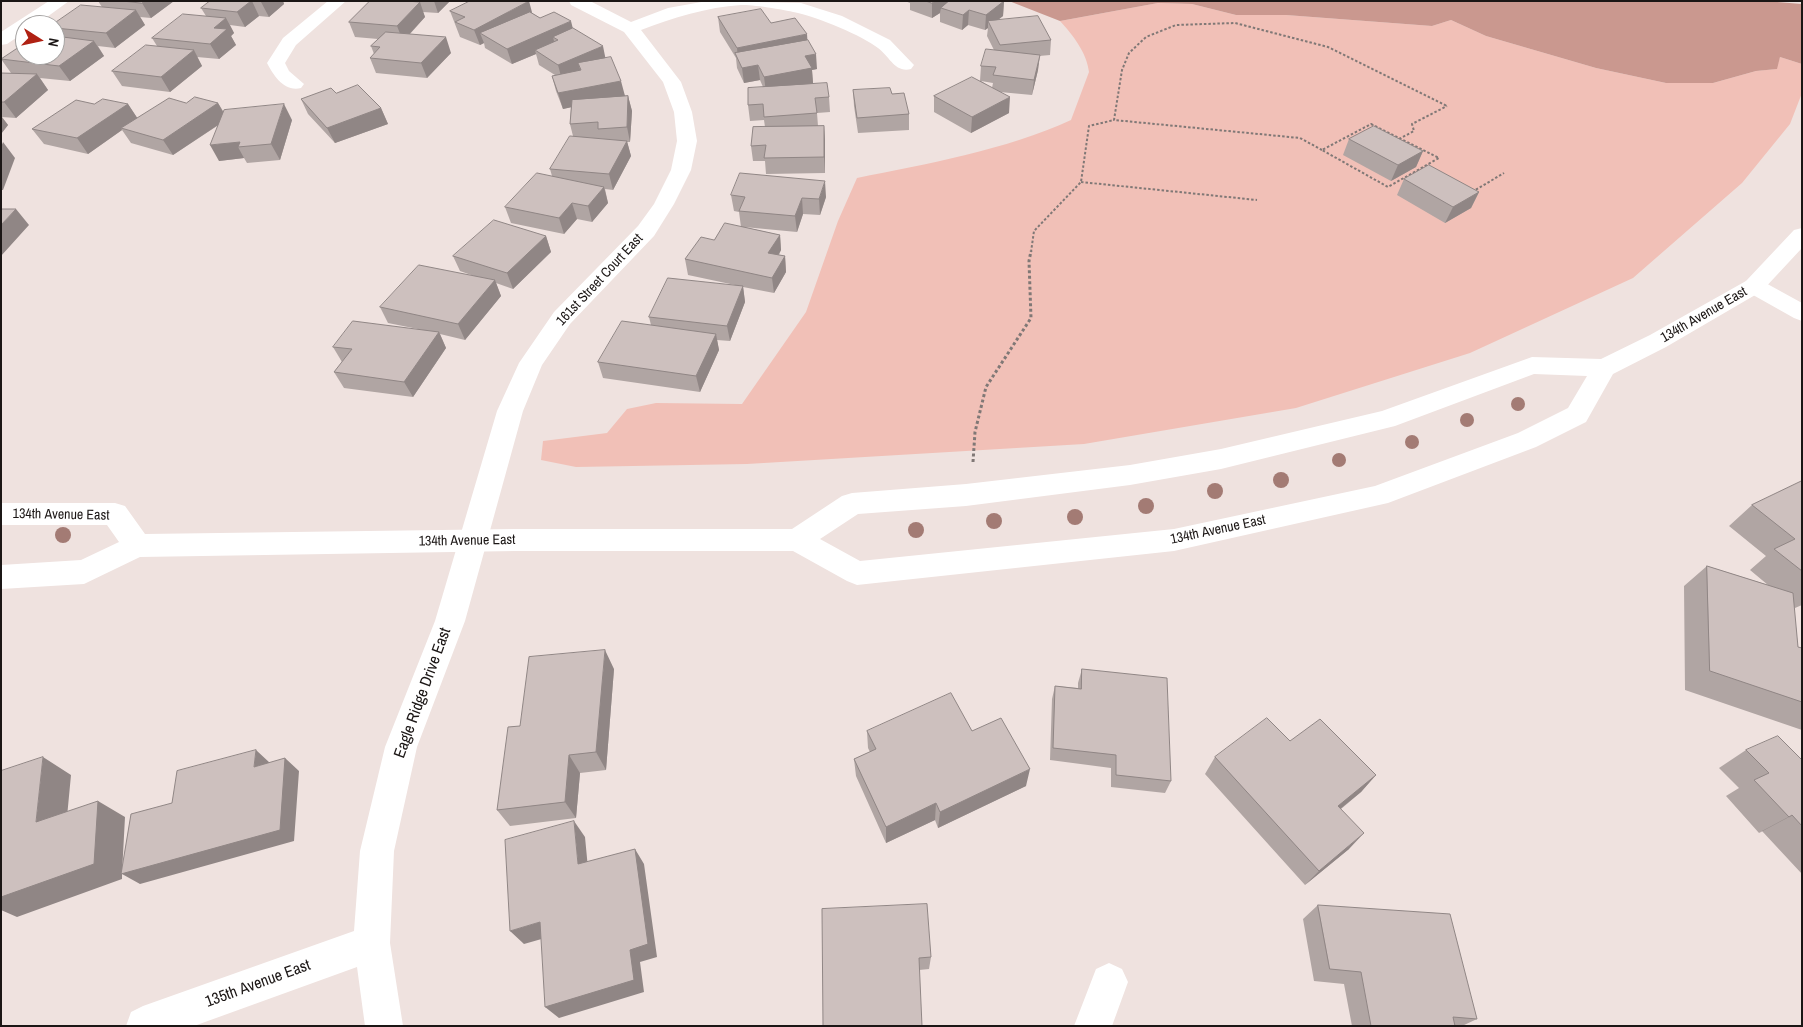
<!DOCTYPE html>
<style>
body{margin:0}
#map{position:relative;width:1803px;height:1027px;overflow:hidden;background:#efe2df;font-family:"Archivo Narrow",sans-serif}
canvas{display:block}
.frame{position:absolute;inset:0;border:2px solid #1b1615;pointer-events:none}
.north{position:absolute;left:15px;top:15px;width:50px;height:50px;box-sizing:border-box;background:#fff;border:1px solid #a4a2a1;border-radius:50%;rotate:100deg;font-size:14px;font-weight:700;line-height:20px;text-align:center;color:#1b1615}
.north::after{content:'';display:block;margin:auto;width:18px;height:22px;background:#b02113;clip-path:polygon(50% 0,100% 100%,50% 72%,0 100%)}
</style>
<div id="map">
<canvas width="1803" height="1027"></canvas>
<div class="frame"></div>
<div class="north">N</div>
</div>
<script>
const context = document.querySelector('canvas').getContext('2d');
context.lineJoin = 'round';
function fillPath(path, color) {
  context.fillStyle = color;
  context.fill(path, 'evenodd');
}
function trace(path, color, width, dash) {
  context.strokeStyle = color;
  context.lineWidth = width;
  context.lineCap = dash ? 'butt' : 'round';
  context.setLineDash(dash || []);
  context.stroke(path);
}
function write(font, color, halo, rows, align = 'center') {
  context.font = font + ' "Archivo Narrow",sans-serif';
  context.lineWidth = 4;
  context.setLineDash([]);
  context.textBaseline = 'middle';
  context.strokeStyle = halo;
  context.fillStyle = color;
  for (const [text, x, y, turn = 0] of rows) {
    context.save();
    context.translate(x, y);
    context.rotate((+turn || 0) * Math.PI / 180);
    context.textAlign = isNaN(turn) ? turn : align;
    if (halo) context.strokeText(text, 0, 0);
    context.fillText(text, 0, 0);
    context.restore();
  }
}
fillPath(new Path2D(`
 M1158,3L1192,4L1236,15H1286L1432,26L1451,20L1486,36L1596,68L1666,83H1713L1756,71L1776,69L1780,57L1802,64V93L1790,124L1742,183L1633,278L1470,353L1296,408L1084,444L747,464L576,467L541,460L543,441L607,433L627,409L656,403L742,404L806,312L838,221L857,178C926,164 1006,150 1071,120L1089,72C1087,53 1073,35 1060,21Z`), '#f1c0b7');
fillPath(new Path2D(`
 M1009,1H1765L1802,4V64L1780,57L1777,69L1756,71L1713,83H1666L1596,68L1486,36L1451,20L1432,26L1286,15H1236L1192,4L1158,3L1060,21Z`), '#ca988f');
trace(new Path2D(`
 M1371,124L1439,158L1388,187L1322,150Z
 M1399,139L1414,131L1412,124L1447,106
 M1322,150L1300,138L1114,120L1122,70L1129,53L1146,37L1176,25L1235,23L1328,47L1447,106
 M1081,182L1257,200
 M1472,192L1504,173
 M1031,252L1034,231L1081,182L1089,126L1114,120`), '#807876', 2, [2.5, 2]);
trace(new Path2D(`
 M973,462L975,432L986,387L1031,318L1029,261L1031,251`), '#807876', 3, [3, 2.5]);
fillPath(new Path2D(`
 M49,1H69L36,25H25V32L7,44L1,45V32Z
 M328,1H346L296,45L285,63L289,71L304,84L301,88C284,92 274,76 267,63L283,38Z
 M569,1H590L631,22L668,8L707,1L801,3L842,16L890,40L914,65L911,69C895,73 890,57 878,48C863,36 817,17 798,13C787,10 751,4 741,5C707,7 673,18 641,30L681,82L692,112L697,141L691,170L674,204L654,236L570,324L542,365L523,411L465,621L417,747L394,851L390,943L403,1026H365L357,967L194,1026H126L131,1012L143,1006L354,931L360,851L385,747L435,621L497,411L519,363L554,312L638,226L654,204L671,170L677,141L674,112L663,82L624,32L571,5Z
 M1754,279L1762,281L1802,303V321L1794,318L1746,291L1743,286L1746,281Z
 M1109,963L1122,969L1128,982L1112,1026H1074L1096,969Z`), '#fff');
fillPath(new Path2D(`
 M1802,228V248L1762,291L1666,347L1613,374L1586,422L1536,447L1388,503L1174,551L857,585L847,581L793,551H515L140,557L84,584L1,589V565L81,560L119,542L107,525H1V503H115L125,506L145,534L515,529H792L842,496L852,493L966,484L1130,465L1221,449L1382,411L1532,357L1601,359L1650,335L1746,281L1794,230ZM1534,374L1587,376L1568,408L1518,433L1375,486L1174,529L860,561L820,539L858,514L966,506L1130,485L1221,469L1395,426Z`), '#fff');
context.fillStyle = '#a37b74';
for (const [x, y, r] of [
 [1518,404,7],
 [1467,420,7],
 [1412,442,7],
 [1339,460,7],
 [1281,480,8],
 [1215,491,8],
 [1146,506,8],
 [1075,517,8],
 [994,521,8],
 [916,530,8],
 [63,535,8]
]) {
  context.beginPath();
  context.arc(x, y, r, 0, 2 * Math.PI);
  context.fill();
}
fillPath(new Path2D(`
 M98,1H174L151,18L140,17L145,25L115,48L98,46L104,56L70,81L40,78L48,90L16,118L2,117L8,125L1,134V73H11L1,59L55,55V25L102,7Z
 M210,1H283L284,4L269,17L259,16L245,27L230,25L234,33L231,36L236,45L219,59L197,57L202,66L170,92L122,86L112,71L157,46L152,38L206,16L201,8Z
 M370,1H450L438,13L423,12L425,17L410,34L451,53L427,78L376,73L370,58L374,54L371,46L378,39L355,37L349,22Z
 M905,1H1004L1003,16L998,20L1051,40L1050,55L1039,56L1038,70L1032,95L1000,92L1009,113L971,133L934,112V96L980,81L981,66L994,50L987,36L988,28L985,30L968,25L962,30L940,22V13L932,18L910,10V3ZM981,81L993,83L992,88Z
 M450,11L532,13L540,18L573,28L605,58L625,96H628L632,111L630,142H627L631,156L613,190L605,189L608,203L592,222L577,219L564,234L511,223L505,207L552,176L550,169L573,136L570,124L571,107L563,109L556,91L552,76L555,75L539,65L536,54L512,64L485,48L484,43L480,45L460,37Z
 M718,17L771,23L807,41L817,69L812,70L813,83L829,97L830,112L817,113L818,126H824L825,141V173L766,174L765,161H753L751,146L765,127L764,120L750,121L748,105L763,87L760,80L744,83L737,68L736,58L720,32Z
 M853,90L892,94L909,114V130L858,133L854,106Z
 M336,93L381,108L388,124L335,143L308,114L301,99Z
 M186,103H218L223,111L292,120L280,160L247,163L244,158L219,161L217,126L173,155L131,143L122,130L88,154L44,144L32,129L94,104H128L137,118Z
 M1349,139L1423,151L1416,167L1391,181L1343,155Z
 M1404,179L1479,192L1471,208L1445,223L1397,195Z
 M731,195L826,197L820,215L803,214L797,232L744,227L780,235L781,250L779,255L785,256L786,272L774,293L743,287L745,302L730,341L717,340L719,350L700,392L603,378L598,362L651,325L649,317L735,285L688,275L685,259L714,240L741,227L739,212L734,211Z
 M546,236L551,252L513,289L496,283L501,296L465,340L440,334L446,348L413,397L344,388L334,372L342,362L333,347L418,329L388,323L380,307L474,276L460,271L453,256Z
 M1802,481V605L1795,608L1794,607L1798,647L1802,648V730L1685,690L1684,586L1707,566L1768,585L1750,570L1766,556L1729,526L1752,505Z
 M614,669L606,770L580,773L576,818L510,826L497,810L520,726Z
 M1082,669L1171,781L1165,793L1111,787V768L1050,760L1052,699L1055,686L1078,688V683Z
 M867,731H972L1026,786L938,828L935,820L886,843L856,776L854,759L870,752L868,748Z
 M1290,741L1376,775L1361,792L1341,809L1349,849L1305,885L1205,774L1215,757Z
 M1746,750L1802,759V874L1762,831L1759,833L1726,796L1739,788L1719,768Z
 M1318,905L1477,1019L1462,1026H1352L1344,984L1314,981L1303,919Z
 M822,909L931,957L929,969L919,970Z`), '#b0a5a3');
fillPath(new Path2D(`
 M145,1H174L151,18L142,3Z
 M251,1H252L259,16L245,27L237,12Z
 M262,1H283L284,4L269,17L261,2Z
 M434,1H450L438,13Z
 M529,1L533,16L480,33L484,43L480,45L474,30Z
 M936,1H959L941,8L940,13L932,18V3Z
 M1004,1L1003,16L991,25L988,21V28L985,30L986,15Z
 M420,2L425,17L403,41L397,26Z
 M136,10L145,25L115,48L106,33Z
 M969,10L968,25L962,30L963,15Z
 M226,18L234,33L231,36L236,45L219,59L210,44L214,28Z
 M571,21L575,37L558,40L553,37L555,45L535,50L536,54L512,64L507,49Z
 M807,34L808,49L738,60L737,48Z
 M446,37L451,53L427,78L421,63Z
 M94,41L104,56L70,81L59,66Z
 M603,46L606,61L578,63L581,72L562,80L558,65Z
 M194,50L202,66L170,92L161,77Z
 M816,54L817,69L812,70L813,83L766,92L764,77L805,56Z
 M1040,55L1038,70L1032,95L1034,80Z
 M758,65L760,80L744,83L742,68Z
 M37,74L48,90L16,118L4,102Z
 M621,81L625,96L563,109L558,93Z
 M628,96L632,111L630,142L627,127Z
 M1010,97L1009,113L971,133L972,117Z
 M218,103L227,119L173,155L163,140Z
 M128,104L138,119L121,128L122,130L88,154L77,138Z
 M284,104L292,120L280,160L271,144Z
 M381,108L388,124L335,143L327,128Z
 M1,116L8,125L1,134Z
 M824,126L825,141V173L824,157Z
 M627,141L631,156L613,190L609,174Z
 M3,142L15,158L3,190H1V147Z
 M240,142L238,147L244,158L219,161L210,145Z
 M1423,151L1416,167L1391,181L1398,165Z
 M825,181L826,197L820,215L819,199Z
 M604,187L608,203L592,222L588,206Z
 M1479,192L1471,208L1445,223L1453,207Z
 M802,198L803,214L797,232L795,216Z
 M572,203L577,219L564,234L559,218Z
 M16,209L29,225L1,256V225Z
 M780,235L781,250L770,269L768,253Z
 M546,236L551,252L513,289L507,273Z
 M785,256L786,272L774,293L772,278Z
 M495,280L501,296L465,340L458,324Z
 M743,286L745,302L730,341L727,326Z
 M439,332L446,348L413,397L404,382Z
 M716,334L719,350L700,392L696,376Z
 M605,650L614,669L606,770L596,752Z
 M256,750L270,763L254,767Z
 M569,755L580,773L576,818L565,802Z
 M43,757L71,775L65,838L36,822Z
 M285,758L299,771L294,841L140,884L122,874V879L17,917L1,910V894L98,801L125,817L122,873Z
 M1030,769L1026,786L938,828L940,812Z
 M1376,775L1361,792L1324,822L1338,806Z
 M936,803L935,820L886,843V827Z
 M1792,815L1762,831L1759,833L1789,817Z
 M574,821L585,837L589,879L578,864Z
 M1364,833L1349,849L1305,885L1319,871Z
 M635,849L644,864L657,957L640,962L644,992L559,1018L545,1007L630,950Z
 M540,922L552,936L524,944L510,931Z`), '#908685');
const building = new Path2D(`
 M123,1H145L142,3Z
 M210,1H251L237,12L201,8Z
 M370,1H406L420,2L397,26L349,22Z
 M470,1H529L474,30L455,22L465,17L450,11Z
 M926,1H936L932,3Z
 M949,1H1004L986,15L969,10L963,15L941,8Z
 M81,5L136,10L106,33L55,28V25H52Z
 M761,9L771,23L795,18L807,34L737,48L718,17Z
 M530,12L540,18L554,12L571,21L507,49L480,33Z
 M183,14L226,18L214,28L227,29L210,44L152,38Z
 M1038,16L1051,40L1000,45L988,21Z
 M573,28L603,46L558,65L535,50L558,40L553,37Z
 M386,32L446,37L421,63L370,58L380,47L371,46Z
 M55,36L94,41L59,66L1,59L22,45H25V55H55Z
 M808,40L816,54L805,56L812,68L764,77L758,65L742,68L735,53Z
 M146,45L194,50L161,77L112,71Z
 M986,49L1040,55L1034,80L993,75L996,67L981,66Z
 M611,57L621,81L558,93L552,76L581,70L578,63Z
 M1,73L37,74L4,102H1Z
 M972,77L1010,97L972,117L934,96Z
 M827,83L829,97L815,98L817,113L764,117L763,104L748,105V88Z
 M358,85L381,108L327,128L301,99L331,88L336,93Z
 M890,88L892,94L904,93L909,114L857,118L853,90Z
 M628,96L627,127L598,129V122L570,124L572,100Z
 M195,97L218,103L163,140L121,128L169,98L186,103Z
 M103,99L128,104L77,138L32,129L76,100L94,104Z
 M284,104L271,144L238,147L240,142L210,145L224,110Z
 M824,126V157L764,158L766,145L751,146L753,127Z
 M1374,126L1423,151L1398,165L1349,139Z
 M570,136L627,141L609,174L550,169Z
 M1429,165L1479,192L1453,207L1404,179Z
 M537,173L604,187L588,206L572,203L559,218L505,207Z
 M740,173L825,181L819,199L802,198L795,216L739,211L745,197L731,195Z
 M1,209H16L1,225Z
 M494,220L546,236L507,273L453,256Z
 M725,223L780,235L768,253L785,256L772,278L685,259L701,237L714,240Z
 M419,265L495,280L458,324L380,307Z
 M668,278L743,286L727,326L649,317Z
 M353,321L439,332L404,382L334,372L352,349L333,347Z
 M622,321L716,334L696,376L598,362Z
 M1802,481V571L1774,549L1795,539L1752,505Z
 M1707,566L1793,593L1798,647L1802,648V702L1710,671Z
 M605,650L596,752L569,755L565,802L497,810L508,727L520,726L529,657Z
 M1082,669L1167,678L1171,781L1116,775V755L1053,748L1055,686L1081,689Z
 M951,693L972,731L1001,718L1030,769L940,812L936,803L886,827L854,759L876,749L867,731Z
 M1267,718L1290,741L1320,719L1376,775L1338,806L1364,833L1319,871L1215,757Z
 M1778,736L1801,759H1802V826L1792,815L1789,817L1754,780L1769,773L1746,750Z
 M256,750L254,767L285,758L280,830L121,874L131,814L172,803L177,771Z
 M43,757L36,822L98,801L94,864L1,897V771Z
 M574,821L578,864L635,849L648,944L630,950L634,980L545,1007L540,922L510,931L505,840Z
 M927,904L931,957L919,958L922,1026H823L822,909Z
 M1318,905L1450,914L1477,1019L1453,1017L1455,1026H1371L1361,972L1330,969Z`);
fillPath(building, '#cdc0be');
trace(building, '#908685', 1);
write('14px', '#1b1615', '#fff', [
 ["161st Street Court East",600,280,-47],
 ["134th Avenue East",1704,315,-30],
 ["134th Avenue East",61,515,1],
 ["134th Avenue East",1218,530,-12],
 ["134th Avenue East",467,541,-1]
]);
write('16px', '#1b1615', '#fff', [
 ["Eagle Ridge Drive East",423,693,-70],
 ["135th Avenue East",258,984,-20]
]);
</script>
